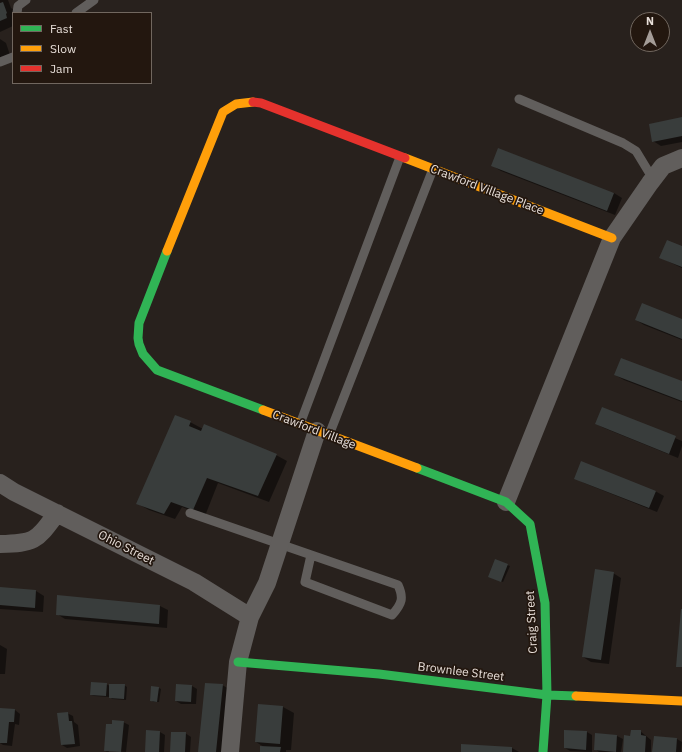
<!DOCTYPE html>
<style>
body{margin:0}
#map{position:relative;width:682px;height:752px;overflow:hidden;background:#28211d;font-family:"IBM Plex Sans",sans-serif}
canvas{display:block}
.legend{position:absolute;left:12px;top:12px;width:140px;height:72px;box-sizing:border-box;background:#23170f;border:1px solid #71675f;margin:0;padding:5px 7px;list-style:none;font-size:12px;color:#e7ded8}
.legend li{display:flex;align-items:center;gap:8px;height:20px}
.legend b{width:20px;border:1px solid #71675f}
.north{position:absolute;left:630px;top:12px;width:40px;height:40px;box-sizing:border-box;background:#23170f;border:1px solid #71675f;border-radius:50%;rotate:0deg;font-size:11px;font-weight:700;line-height:16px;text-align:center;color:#e7ded8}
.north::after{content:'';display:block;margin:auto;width:14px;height:18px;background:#a49c97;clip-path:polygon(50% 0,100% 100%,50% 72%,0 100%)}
</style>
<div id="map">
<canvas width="682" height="752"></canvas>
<ul class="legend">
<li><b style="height:5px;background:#30b455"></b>Fast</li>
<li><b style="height:5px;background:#ff9f0a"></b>Slow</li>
<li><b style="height:5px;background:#e5322d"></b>Jam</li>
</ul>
<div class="north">N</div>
</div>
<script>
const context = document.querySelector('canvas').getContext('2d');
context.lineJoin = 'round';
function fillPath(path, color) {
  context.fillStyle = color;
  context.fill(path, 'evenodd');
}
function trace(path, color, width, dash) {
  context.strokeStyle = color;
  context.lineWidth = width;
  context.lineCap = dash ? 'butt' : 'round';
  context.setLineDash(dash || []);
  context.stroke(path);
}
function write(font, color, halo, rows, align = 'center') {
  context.font = font + ' "IBM Plex Sans",sans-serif';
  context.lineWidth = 3.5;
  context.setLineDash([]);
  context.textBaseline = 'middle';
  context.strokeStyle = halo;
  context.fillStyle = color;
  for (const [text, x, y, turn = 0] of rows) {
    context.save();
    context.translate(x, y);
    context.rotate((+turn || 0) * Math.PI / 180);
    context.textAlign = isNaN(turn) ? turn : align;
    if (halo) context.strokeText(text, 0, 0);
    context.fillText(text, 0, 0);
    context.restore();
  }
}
fillPath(new Path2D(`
 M0,0H8L11,8L14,10L13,26L0,32Z
 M0,39L6,43L10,55L0,61Z
 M682,118V142L661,146L653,141Z
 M493,166L614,193L622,198L615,215L501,171Z
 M682,247V268L661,258Z
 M636,320H682V340L644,325Z
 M615,375L682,382V402L624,380Z
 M602,408L682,441V446L678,458L604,428L596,424Z
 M190,422L203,429L276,455L287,461L269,502L218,483L205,516L182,507L175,519L149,510L138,504Z
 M575,478L655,491L664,496L657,512L584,483Z
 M507,565L510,566L503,582L492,578Z
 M613,573L621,578L609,664L591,662L583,657Z
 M0,588L36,591L44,596L43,612L0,609Z
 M160,606L168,610L167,628L65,619L57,614Z
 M0,645L7,649L5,674H0Z
 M106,684L110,686L124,685L127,687L126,700L112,699L110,697L94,696L91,695Z
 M222,685L233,691L227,752H199Z
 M192,686L197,689L196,704H181L176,701Z
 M159,688L161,689L159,702H153L151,700Z
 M283,707L294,713L291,750H286V752H261L264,747L256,742Z
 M1,709L15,710L20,714L19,725L15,724L12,746L3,745L0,743V745Z
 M67,713L73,716L74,722L78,725L80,746L67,748L62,745Z
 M123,722L129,725L126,752L109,751V752H107L105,751Z
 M640,731L651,740V752H624L631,737Z
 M160,732L165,735L164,752H146Z
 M587,732L592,735V752L570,751L565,748Z
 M185,733L191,737L190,752H171Z
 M596,734L617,736L623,739L621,752H599L595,749Z
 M677,739L682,742L681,752H653Z
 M462,745L512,748L519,752H462Z`), '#0007');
fillPath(new Path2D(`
 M3,2L7,13L6,14L7,18L0,21V3Z
 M682,117V136L652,142L649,124Z
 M498,148L614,193L607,211L491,166Z
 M667,240L682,246V267L659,258Z
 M642,303L682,319V339L635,320Z
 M621,358L682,381V401L614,375Z
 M602,407L676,436L669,454L595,424Z
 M175,415L191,421L189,426L201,431L204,424L277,454L258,496L207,478L193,510L171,502L164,514L136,504Z
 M581,461L656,491L649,508L574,479Z
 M495,559L508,564L501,582L488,577Z
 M595,569L614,572L601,660L582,657Z
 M0,587L36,590L35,608L0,605Z
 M57,595L160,605L159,624L56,615Z
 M681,609H682V667H676Z
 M91,682L107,683L106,696L90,695Z
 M205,683L223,684L216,752H198Z
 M109,684H125L124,699L109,698Z
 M176,684L192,685L191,702L175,701Z
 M151,686L159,687L157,702L150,701Z
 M258,704L283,706L280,744L255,742Z
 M0,708L15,709L14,722H9L7,743H0Z
 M68,712L69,721H72L75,744L61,745L57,713Z
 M112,720L124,721L121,752L104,751L106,724H112Z
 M146,730L160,731L159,752H145Z
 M564,730L587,731L586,750L564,748Z
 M631,730H641V735L646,736L645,752H623L624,735L630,736Z
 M171,732H186L185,752H170Z
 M595,733L617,735L616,752L594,750Z
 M654,736L677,738L676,752H652Z
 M461,744L512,747V752H461Z
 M260,746L281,747L280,752H260Z`), '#393d3c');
trace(new Path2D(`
 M17,13L18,6L26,0
 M76,13L94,0
 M0,62L13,57
 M519,99L623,143L636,151L653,179
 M300,424L400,157
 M329,435L433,169
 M190,513L398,585C404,598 402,604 392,615L305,582L311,555`), '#615e5c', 9);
trace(new Path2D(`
 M0,483L14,492L194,582L250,617
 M506,502L612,238L650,183L663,166L682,158
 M0,544C36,543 36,541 57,513
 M230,752L238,662L250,617L267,583L317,431`), '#615e5c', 18);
trace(new Path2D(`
 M167,251L139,323L138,338L139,344L143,354L157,370L263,410
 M417,468L506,502L530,524L545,603L547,695L543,752
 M238,662L379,674L547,695L576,696`), '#30b455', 9);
trace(new Path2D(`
 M405,158L612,238
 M167,251L223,112L236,104L253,102
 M263,410L417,468
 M576,696L682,701`), '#ff9f0a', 9);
trace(new Path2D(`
 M253,102L261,103L405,158`), '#e5322d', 9);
write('12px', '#e7ded8', '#23170f', [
 ["Crawford Village Place",487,190,21],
 ["Crawford Village",314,430,21],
 ["Ohio Street",126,548,27],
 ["Craig Street",532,622,-93],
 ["Brownlee Street",461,672,7]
]);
</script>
